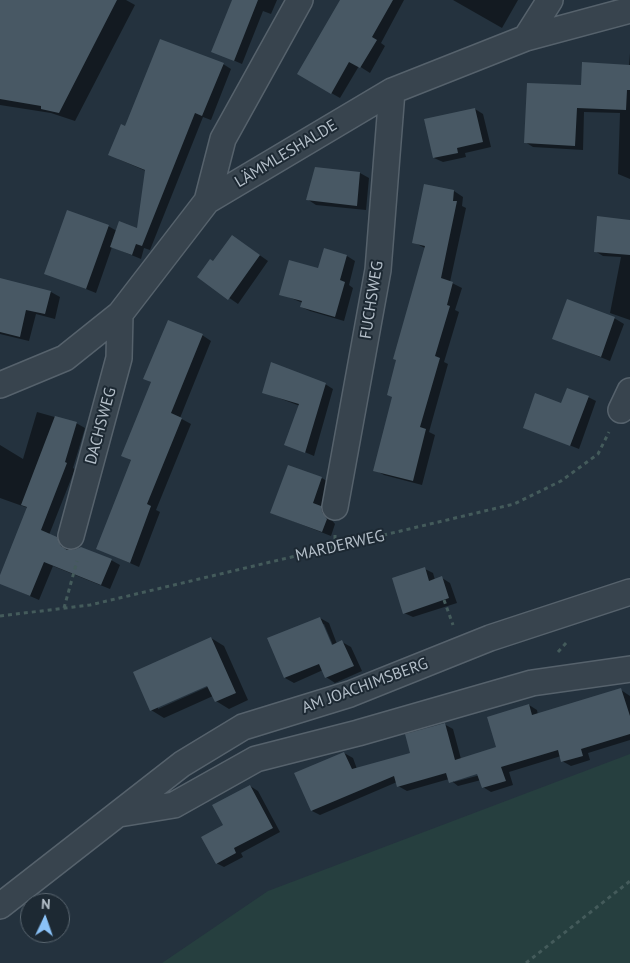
<!DOCTYPE html>
<meta charset="utf-8">
<style>
body{margin:0}
#map{position:relative;width:630px;height:963px;overflow:hidden;background:#24323e;font-family:"PT Sans",sans-serif}
canvas{display:block}
.north{position:absolute;left:20px;top:893px;width:50px;height:50px;box-sizing:border-box;background:#1d2933;border:1px solid #59656f;border-radius:50%;rotate:3deg;font-size:14px;font-weight:700;line-height:20px;text-align:center;color:#b4bfc9}
.north::after{content:'';display:block;margin:auto;width:18px;height:22px;background:#8ac2f8;clip-path:polygon(50% 0,100% 100%,50% 72%,0 100%)}
</style>
<div id="map">
<canvas width="630" height="963"></canvas>
<div class="north">N</div>
</div>
<script>
const context = document.querySelector('canvas').getContext('2d');
context.lineJoin = 'round';
function fillPath(path, color) {
  context.fillStyle = color;
  context.fill(path, 'evenodd');
}
function trace(path, color, width, dash) {
  context.strokeStyle = color;
  context.lineWidth = width;
  context.lineCap = dash ? 'butt' : 'round';
  context.setLineDash(dash || []);
  context.stroke(path);
}
function write(font, color, halo, rows, align = 'center') {
  context.font = font + ' "PT Sans",sans-serif';
  context.lineWidth = 4;
  context.setLineDash([]);
  context.textBaseline = 'middle';
  context.strokeStyle = halo;
  context.fillStyle = color;
  for (const [text, x, y, turn = 0] of rows) {
    context.save();
    context.translate(x, y);
    context.rotate((+turn || 0) * Math.PI / 180);
    context.textAlign = isNaN(turn) ? turn : align;
    if (halo) context.strokeText(text, 0, 0);
    context.fillText(text, 0, 0);
    context.restore();
  }
}
fillPath(new Path2D(`
 M630,754V963H162L268,891Z`), '#263f3f');
fillPath(new Path2D(`
 M0,0H126L135,5L75,121L51,113L0,105Z
 M233,0H277L271,14L263,11L242,64L212,51Z
 M343,0H404L381,43L385,46L370,73L359,66L340,98L298,74Z
 M453,0H518L502,28Z
 M630,53V179L618,174L620,113L584,112L583,150L533,147L525,142L582,86L629,66Z
 M223,64L231,69L211,120L203,117L150,250L144,248L141,259L112,247L96,293L46,273L108,226L117,231L138,230L146,171L118,159L126,128Z
 M475,109L483,114L491,147L465,153L466,157L443,162L434,158Z
 M360,173L369,178L366,210L316,205L307,199Z
 M454,191L463,197L462,206L466,208L450,282L462,288L455,310L459,312L444,362L448,364L429,432L435,435L422,485L384,475L375,470L393,397L425,248L413,242Z
 M630,221V320L610,313L621,257L603,256L595,251Z
 M241,242L268,261L238,304L199,277Z
 M325,250L347,256L355,261L349,285L353,288L344,321L310,311L301,307L303,303L281,294L319,269Z
 M0,280L51,292L60,297L55,319L36,314L29,341L0,334Z
 M614,318L624,324L610,361L553,338Z
 M202,335L211,341L180,418L191,424L156,510L160,512L139,567L98,549L132,461L122,455L152,383L145,378Z
 M325,384L333,389L314,456L286,444L300,406L263,392Z
 M588,397L596,401L579,449L524,427L562,405Z
 M37,412L76,423L85,428L73,468L75,469L49,535L66,543L69,551L111,560L120,565L110,589L53,566L39,600L0,583L28,508L0,498V445L23,459Z
 M322,478L330,483L321,508L329,512L330,518L335,524L331,536L272,513Z
 M425,569L433,573L435,580L442,578L450,583L457,603L413,617L404,613Z
 M320,618L329,623L337,644L342,642L351,647L362,671L335,683L326,677L323,670L294,683L285,678ZM321,624H324L335,650L333,651Z
 M211,638L224,646L248,700L229,709L216,701L213,696L164,718L151,710ZM212,682L214,684L158,709V706Z
 M621,690L630,696V740L588,753L590,760L571,766L562,761L561,756L509,772L513,785L491,792L483,787L481,780L458,786L449,779L407,791L398,786L397,782L320,815L312,811L344,753L353,758L357,769L412,754L444,724L453,729L461,759L498,747L529,705L537,710L538,715ZM483,771L484,774L454,782V780Z
 M250,786L258,791L280,832L241,853L243,857L224,867L216,863L224,826Z`), '#0007');
fillPath(new Path2D(`
 M0,0H117L59,113L41,109V106L0,99Z
 M232,0H258L234,61L211,52Z
 M340,0H393L372,37L377,40L360,68L349,62L331,94L297,74Z
 M160,39L224,63L202,116L195,113L142,246L136,244L132,255L110,247L119,221L137,228L145,170L108,155L121,124L125,126Z
 M582,62L630,65V90H627L626,110L577,108L575,146L524,143L527,83L581,85Z
 M475,108L483,142L457,148L458,153L433,158L424,119Z
 M315,167L360,172L357,206L306,200Z
 M424,184L454,190L453,201H457L441,278L453,282L447,305L450,306L435,356L440,358L420,427L426,429L413,481L373,471L392,397L387,395L396,360L393,359L425,246L412,243Z
 M67,210L109,225L86,289L44,274Z
 M597,216L630,220V255L594,252Z
 M232,235L260,255L228,300L197,277L210,259L213,261Z
 M324,248L347,255L340,280L345,282L335,317L300,307L302,301L279,295L289,260L318,268Z
 M0,278L51,291L45,314L26,310L20,337L0,332Z
 M567,299L615,317L601,357L552,339Z
 M168,320L203,334L171,413L182,418L147,504L151,506L130,563L96,549L131,460L121,456L151,382L143,379Z
 M271,362L326,383L305,453L284,445L299,404L262,393Z
 M567,388L589,396L570,446L523,428L535,393L561,403Z
 M55,416L77,422L65,462L67,463L41,530L57,537L61,546L67,550H74L81,547L112,559L101,585L44,562L30,596L0,584V575L27,507L21,505Z
 M288,465L322,477L313,503L321,506L322,512L327,519L322,532L270,513Z
 M425,567L429,581L442,576L449,598L403,614L392,578Z
 M320,617L332,645L342,640L354,666L325,678L319,664L284,678L267,638Z
 M211,637L236,693L215,702L207,686L150,711L133,672Z
 M621,688L630,716V734L581,749L583,756L561,762L558,750L501,767L506,781L482,788L477,774L449,783L446,773L397,787L394,776L311,811L294,773L344,752L352,769L410,753L405,734L445,723L455,760L496,747L487,717L529,704L532,715Z
 M250,785L273,828L234,848L236,853L216,864L201,837L223,825L212,805Z`), '#485864');
const street = new Path2D(`
 M526,38L550,0
 M207,201L223,139L300,0
 M0,385L65,358L120,314L207,201L392,91L526,38L630,10
 M621,410L630,391
 M335,507L378,270L392,91
 M71,536L119,358L120,314
 M119,814L174,805L256,759L358,733L532,683L630,669
 M0,906L182,764L243,727L350,694L490,638L630,592`);
trace(street, '#56626c', 28);
trace(new Path2D(`
 M335,547V532
 M444,600L453,625
 M64,608L77,561
 M0,616L90,605L514,504L561,481L598,454L609,432
 M558,652L567,642
 M526,963L630,881`), '#445b5b', 3, [4, 4]);
trace(street, '#38444e', 25);
write('16px', '#b4bfc9', '#1d2933', [
 ["LÄMMLESHALDE",286,154,-31],
 ["FUCHSWEG",372,300,-81],
 ["DACHSWEG",101,426,-75],
 ["MARDERWEG",340,546,-13],
 ["AM JOACHIMSBERG",365,686,-20]
]);
</script>
